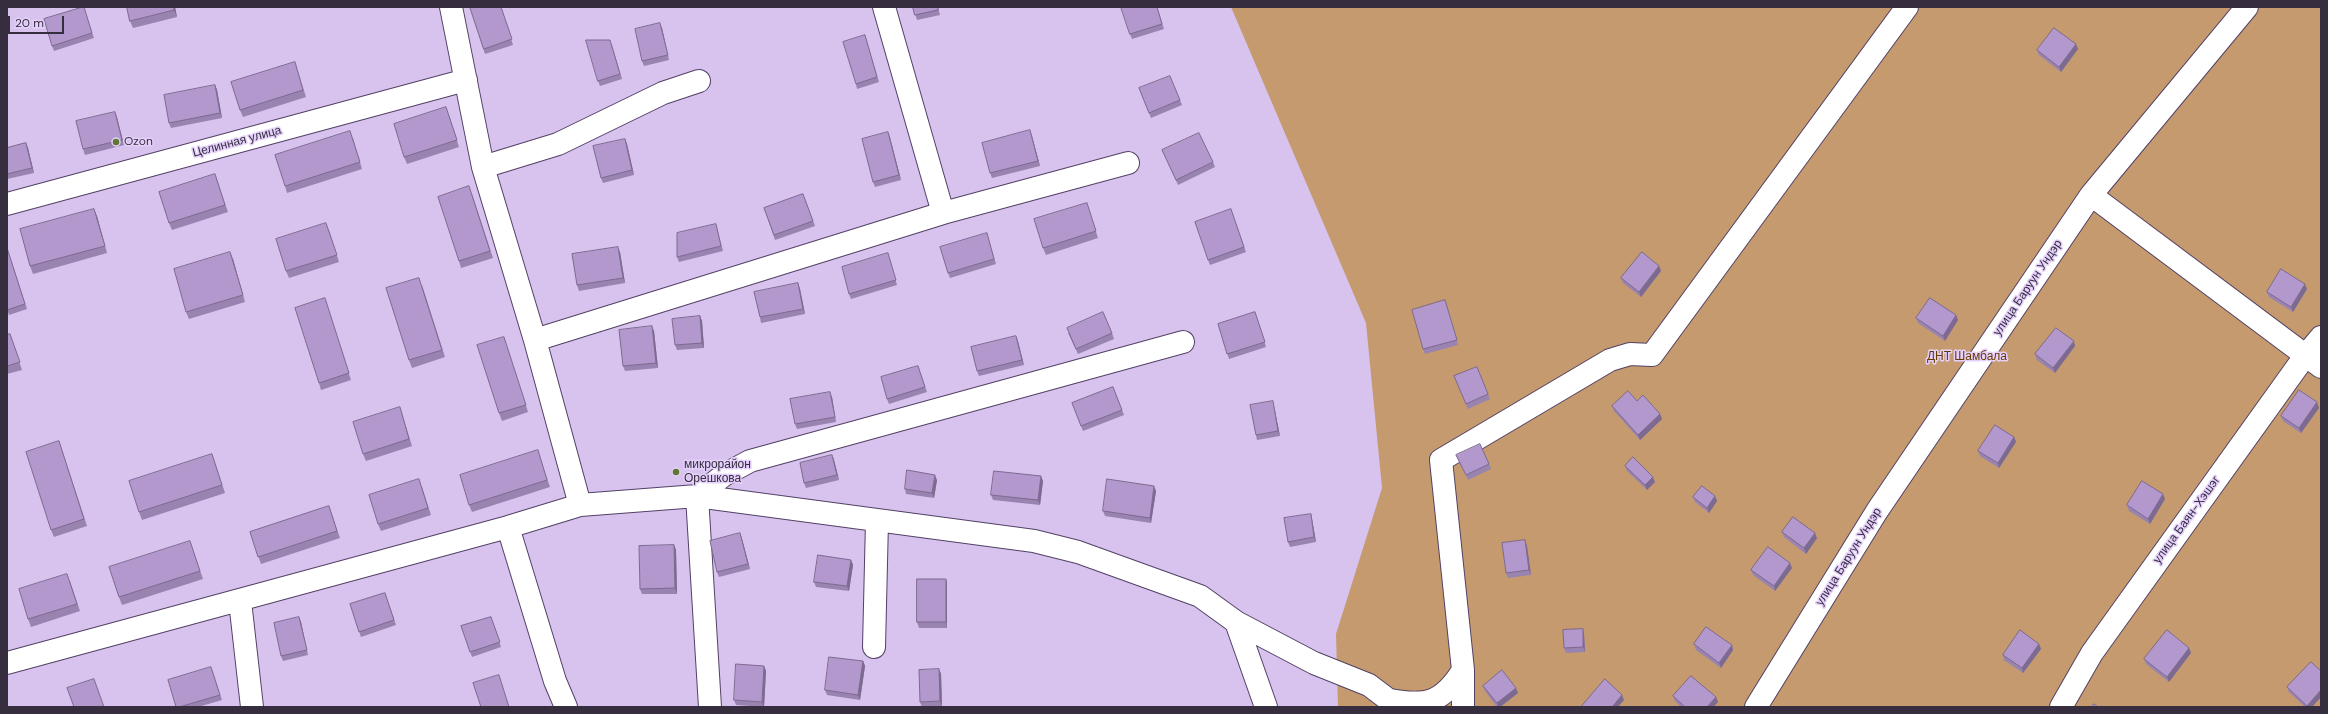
<!DOCTYPE html>
<meta charset="utf-8">
<style>
body{margin:0}
#map{position:relative;width:2328px;height:714px;overflow:hidden;background:#d7c3ee;font-family:"DM Sans",sans-serif}
canvas{display:block}
.frame{position:absolute;inset:0;border:8px solid #362e3f;pointer-events:none}
.scale{position:absolute;left:8px;top:16px;width:56px;height:18px;box-sizing:border-box;border:2px solid #362e3f;border-top:0;padding-left:5px;font-size:12px;line-height:14px;white-space:nowrap;color:#362e3f;-webkit-text-stroke:3px #e4d0fb;paint-order:stroke}
</style>
<div id="map">
<canvas width="2328" height="714"></canvas>
<div class="frame"></div>
<div class="scale">20 m</div>
</div>
<script>
const context = document.querySelector('canvas').getContext('2d');
context.lineJoin = 'round';
function fillPath(path, color) {
  context.fillStyle = color;
  context.fill(path, 'evenodd');
}
function trace(path, color, width, dash) {
  context.strokeStyle = color;
  context.lineWidth = width;
  context.lineCap = dash ? 'butt' : 'round';
  context.setLineDash(dash || []);
  context.stroke(path);
}
function write(font, color, halo, rows, align = 'center') {
  context.font = font + ' "DM Sans",sans-serif';
  context.lineWidth = 3;
  context.setLineDash([]);
  context.textBaseline = 'middle';
  context.strokeStyle = halo;
  context.fillStyle = color;
  for (const [text, x, y, turn = 0] of rows) {
    context.save();
    context.translate(x, y);
    context.rotate((+turn || 0) * Math.PI / 180);
    context.textAlign = isNaN(turn) ? turn : align;
    if (halo) context.strokeText(text, 0, 0);
    context.fillText(text, 0, 0);
    context.restore();
  }
}
fillPath(new Path2D(`
 M1231,7H2321V707H1338L1336,634L1382,488L1366,323Z`), '#c59a6e');
const minor = new Path2D(`
 M451,7L483,167L535,340L580,505
 M483,167L558,144L663,93L699,81
 M2091,195L2321,367
 M7,204L466,80
 M943,213L1128,163
 M535,340L943,213L884,7
 M697,496L724,475L750,461L1183,342
 M697,496L710,707
 M508,527L555,681L566,707
 M240,601L252,707
 M1236,622L1266,707
 M874,647L877,521
 M7,663L508,527L580,505L697,496L1034,541L1078,552L1200,596L1236,622L1314,663L1369,685L1398,707
 M1390,700C1427,707 1443,702 1463,670
 M1463,707V670L1441,460L1610,360L1630,354L1652,355L1907,7
 M1756,707L1877,511L2091,195L2247,7
 M2061,707L2092,653L2305,356L2321,337`);
trace(minor, '#534165', 24);
trace(minor, '#fff', 22);
fillPath(new Path2D(`
 M83,7L94,38L54,51L52,46Z
 M127,7H175L177,17L133,28L130,21Z
 M470,7H501L513,45L485,54Z
 M913,7H938L940,15L917,20Z
 M1157,7L1164,29L1132,39L1130,34Z
 M662,28L669,60L644,66L642,61Z
 M865,35L879,82L857,89L856,84Z
 M612,45L622,79L600,86L598,81Z
 M2078,49L2061,72L2039,55L2037,50Z
 M295,62L306,97L243,117L240,110Z
 M215,85L217,90L222,118L171,128L169,123Z
 M1139,88L1180,100L1182,105L1151,118Z
 M115,112L124,145L85,155L83,149Z
 M449,115L459,147L407,164L404,157Z
 M1030,130L1040,166L992,178L990,173Z
 M888,132L901,180L875,187L873,182Z
 M353,138L362,169L287,193L285,186Z
 M625,139L627,144L634,175L603,183L601,178Z
 M26,143L28,148L34,173L7,179V148Z
 M1162,150L1213,162L1215,167L1178,185Z
 M215,174L228,212L172,230L169,223Z
 M472,194L493,258L461,268L459,261Z
 M803,194L815,226L775,240L764,208Z
 M1087,203L1098,238L1046,255L1043,248Z
 M1231,209L1246,252L1210,265L1208,260Z
 M97,216L107,253L33,274L30,266Z
 M716,224L723,251L679,262L677,257Z
 M329,230L339,262L289,278L286,271Z
 M987,233L996,264L950,278L948,273Z
 M7,247L27,309L9,315L7,309Z
 M620,252L625,283L579,291L577,285Z
 M888,253L897,285L851,299L849,294Z
 M233,259L245,302L189,319L186,312Z
 M1659,266L1661,271L1641,297L1623,283L1621,278Z
 M798,283L800,289L805,314L761,323L760,317Z
 M422,285L445,357L412,368L409,360Z
 M2307,289L2293,312L2269,297L2267,292Z
 M1445,300L1458,345L1425,354L1423,349Z
 M327,306L351,380L321,390L319,383Z
 M1255,312L1266,347L1229,359L1218,324Z
 M1956,315L1958,320L1945,341L1918,323L1916,318Z
 M700,316L702,321L704,348L677,350L675,345Z
 M654,331L658,368L625,371L623,366Z
 M1068,333H1112L1114,339L1078,354Z
 M10,334L22,370L7,374V335Z
 M1016,336L1024,365L979,376L977,371Z
 M506,344L528,412L502,421L499,413Z
 M2075,346L2055,373L2037,360L2035,354Z
 M918,366L927,392L889,404L887,399Z
 M1456,381L1488,394L1490,399L1468,409Z
 M1113,387L1124,415L1083,431L1072,403Z
 M832,397L836,422L797,429L795,424Z
 M1637,401L1660,414L1662,419L1640,440L1614,411L1612,406Z
 M1274,406L1280,436L1257,440L1256,435Z
 M400,407L412,446L366,461L363,454Z
 M2319,408L2301,433L2283,421L2281,416Z
 M2014,437L2016,442L1999,468L1980,456L1978,451Z
 M59,441L87,526L54,537L51,530Z
 M212,454L225,493L142,520L139,512Z
 M832,455L834,460L839,480L806,488L804,483Z
 M1456,455L1489,464L1491,469L1468,480Z
 M540,457L550,487L472,512L469,505Z
 M1625,466L1655,482L1647,490L1627,471Z
 M937,480L934,498L906,494L905,489Z
 M1043,481L1040,505L993,500L991,495Z
 M422,487L431,515L381,531L378,524Z
 M1156,491L1151,523L1105,516L1103,511Z
 M1715,496L1717,501L1709,513L1695,502L1693,497Z
 M2165,499L2150,524L2129,511L2127,505Z
 M329,506L340,538L261,564L250,532Z
 M1311,514L1312,519L1316,542L1290,547L1288,542Z
 M1782,532L1817,538L1806,554L1784,537Z
 M740,533L742,539L750,569L719,577L717,572Z
 M190,541L203,579L122,605L119,597Z
 M674,545L676,550L677,594H642L640,589Z
 M1527,546L1531,575L1508,578L1506,573Z
 M851,560L853,565L849,591L816,587L814,582Z
 M1792,568L1775,591L1753,575L1751,570Z
 M946,579L947,584V628H919L917,622Z
 M70,581L80,611L31,627L28,619Z
 M385,593L396,625L361,637L350,604Z
 M299,617L301,622L308,655L283,661L281,656Z
 M491,617L501,647L472,657L461,626Z
 M1584,634L1585,652L1566,653L1564,648Z
 M1694,644L1732,645L1733,650L1721,668L1696,650Z
 M2039,644L2041,649L2023,673L2004,660L2003,655Z
 M2189,648L2191,653L2169,682L2146,664L2144,659Z
 M863,661L865,666L860,700L827,695L825,690Z
 M764,666L766,671L764,707L736,705L734,700Z
 M211,667L222,700L198,707H176Z
 M939,669L941,674L942,706L922,707L920,702Z
 M1483,686L1518,693L1500,707H1497L1485,691Z
 M2287,687L2321,697L2312,707H2305L2289,692Z
 M1673,696L1716,697L1718,702L1713,707H1681L1675,701Z`), '#9983b0');
fillPath(new Path2D(`
 M174,7H175L177,17L174,10Z
 M660,23L662,28L669,60L668,55Z
 M2076,44L2078,49L2061,72L2059,67Z
 M215,85L217,90L222,118L220,113Z
 M115,112L117,117L124,145L122,140Z
 M1030,130L1032,136L1040,166L1038,161Z
 M888,132L890,137L901,180L899,175Z
 M625,139L627,144L634,175L632,170Z
 M26,143L28,148L34,173L32,168Z
 M94,209L97,216L107,253L105,246Z
 M618,247L620,252L625,283L623,278Z
 M230,252L233,259L245,302L243,295Z
 M1659,266L1661,271L1641,297L1639,292Z
 M798,283L800,289L805,314L803,309Z
 M2305,284L2307,289L2293,312L2291,307Z
 M1956,315L1958,320L1945,341L1943,336Z
 M700,316L702,321L704,348L702,343Z
 M652,326L654,331L658,368L656,363Z
 M1016,336L1018,341L1024,365L1022,360Z
 M2074,341L2075,346L2055,373L2053,368Z
 M830,392L832,397L836,422Z
 M1273,401L1280,436L1278,431Z
 M2317,402L2319,408L2301,433L2299,428Z
 M1660,414L1662,419L1640,440L1638,435Z
 M2014,437L2016,442L1999,468L1998,463Z
 M832,455L834,460L839,480L837,475Z
 M935,475L937,480L934,498L932,493Z
 M1041,476L1043,481L1040,505L1038,500Z
 M1653,477L1655,482L1647,490L1645,485Z
 M1154,486L1156,491L1151,523L1150,518Z
 M2163,494L2165,499L2150,524L2148,519Z
 M1715,496L1717,501L1709,513L1707,508Z
 M1311,514L1312,519L1316,542L1314,537Z
 M740,533L742,539L750,569L748,564Z
 M1815,533L1817,538L1806,554L1804,548Z
 M1525,540L1527,546L1531,575L1529,570Z
 M674,545L676,550L677,594L675,588Z
 M851,560L853,565L849,591L847,586Z
 M1790,563L1792,568L1775,591L1774,586Z
 M946,579L947,584V628L946,622Z
 M299,617L301,622L308,655L307,650Z
 M1583,629L1584,634L1585,652L1583,647Z
 M2039,644L2041,649L2023,673L2022,668Z
 M1732,645L1733,650L1721,668L1719,663Z
 M2189,648L2191,653L2169,682L2167,677Z
 M863,661L865,666L860,700L858,695Z
 M764,666L766,671L764,707L762,702Z
 M939,669L941,674L942,706L940,701Z
 M1516,688L1518,693L1500,707H1498L1497,703Z
 M2321,690V697L2312,707H2307V706Z
 M1622,695L1624,700L1618,707H1612Z
 M1716,697L1718,702L1713,707H1707Z`), '#7d6a90');
const building = new Path2D(`
 M83,7H84L92,33L52,46L44,19Z
 M127,7H174V10L130,21Z
 M470,7H501L512,39L484,49Z
 M913,7H938V10L915,15Z
 M1121,7H1157L1162,24L1130,34Z
 M660,23L668,55L642,61L635,29Z
 M2054,28L2076,44L2059,67L2037,50Z
 M865,35L877,77L856,84L843,42Z
 M586,40H610L620,74L598,81Z
 M295,62L303,90L240,110L231,82Z
 M1170,76L1180,100L1149,113L1139,88Z
 M215,85L220,113L169,123L164,95Z
 M446,107L457,140L404,157L394,124Z
 M115,112L122,140L83,149L76,121Z
 M1030,130L1038,161L990,173L982,143Z
 M350,131L360,162L285,186L275,155Z
 M888,132L899,175L873,182L862,139Z
 M1199,133L1213,162L1176,180L1162,150Z
 M625,139L632,170L601,178L593,146Z
 M26,143L32,168L7,174V148Z
 M215,174L225,205L169,223L159,192Z
 M469,186L490,251L459,261L438,197Z
 M803,194L813,221L774,235L764,208Z
 M1087,203L1096,231L1043,248L1034,219Z
 M94,209L105,246L30,266L20,229Z
 M1231,209L1244,247L1208,260L1195,222Z
 M326,223L337,255L286,271L276,239Z
 M716,224L721,246L677,257V233Z
 M987,233L994,259L948,273L940,247Z
 M618,247L623,278L577,285L572,254Z
 M7,248L25,304L7,310Z
 M230,252L243,295L186,312L174,269Z
 M1642,252L1659,266L1639,292L1621,278Z
 M888,253L896,280L849,294L842,267Z
 M2281,269L2305,284L2291,307L2267,292Z
 M419,278L442,350L409,360L386,288Z
 M798,283L803,309L760,317L754,292Z
 M325,298L349,373L319,383L295,308Z
 M1930,298L1956,315L1943,336L1916,318Z
 M1445,300L1457,340L1423,349L1412,310Z
 M1103,312L1112,333L1076,349L1067,328Z
 M1255,312L1265,342L1227,354L1218,324Z
 M700,316L702,343L675,345L672,319Z
 M652,326L656,363L623,366L619,330Z
 M2056,328L2074,341L2053,368L2035,354Z
 M10,334L20,362L7,366V335Z
 M1016,336L1022,360L977,371L971,347Z
 M504,337L526,405L499,413L477,345Z
 M918,366L925,387L887,399L881,377Z
 M1477,367L1488,394L1466,404L1454,376Z
 M1113,387L1122,410L1081,426L1072,403Z
 M2299,390L2317,402L2299,428L2281,416Z
 M1628,391L1637,401L1643,395L1660,414L1638,435L1612,406Z
 M830,392L835,417L795,424L790,399Z
 M1273,401L1278,431L1256,435L1250,405Z
 M400,407L409,439L363,454L353,422Z
 M1995,425L2014,437L1998,463L1978,451Z
 M59,441L84,519L51,530L26,452Z
 M1480,444L1489,464L1466,475L1456,455Z
 M538,450L547,480L469,505L460,475Z
 M212,454L222,485L139,512L129,481Z
 M832,455L837,475L804,483L800,463Z
 M1633,457L1653,477L1645,485L1625,466Z
 M907,470L935,475L932,493L905,489Z
 M994,471L1041,476L1038,500L991,495Z
 M419,479L428,508L378,524L369,495Z
 M1107,479L1154,486L1150,518L1103,511Z
 M2142,481L2163,494L2148,519L2127,505Z
 M1702,486L1715,496L1707,508L1693,497Z
 M329,506L337,531L258,557L250,532Z
 M1311,514L1314,537L1288,542L1284,518Z
 M1793,517L1815,533L1804,548L1782,532Z
 M740,533L748,564L717,572L710,541Z
 M1525,540L1529,570L1506,573L1502,543Z
 M190,541L200,571L119,597L109,567Z
 M674,545L675,588L640,589L639,546Z
 M1768,547L1790,563L1774,586L1751,570Z
 M818,555L851,560L847,586L814,582Z
 M67,574L77,604L28,619L19,589Z
 M917,579H946V622H917Z
 M385,593L394,620L359,632L350,604Z
 M299,617L307,650L281,656L274,623Z
 M491,617L500,642L470,652L461,626Z
 M1706,627L1732,645L1719,663L1694,644Z
 M1583,629V647L1564,648L1563,630Z
 M2020,630L2039,644L2022,668L2003,655Z
 M2167,630L2189,648L2167,677L2144,659Z
 M829,657L863,661L858,695L825,690Z
 M2311,662L2321,671V690L2307,706L2287,687Z
 M736,664L764,666L762,702L734,700Z
 M211,667L220,695L179,707H176L168,680Z
 M939,669L940,701L920,702L919,670Z
 M1502,670L1516,688L1497,703L1483,686Z
 M499,675L509,707H481L473,683Z
 M1691,676L1716,697L1707,707H1685L1673,696Z
 M94,679L104,707H74L67,688Z
 M1605,679L1622,695L1612,707H1581Z
 M2094,704L2098,707H2092Z`);
fillPath(building, '#b298cd');
trace(building, '#7d6a90', 1);
for (const [x, y, r, color] of [
 [116,142,4,"#5e792d"],
 [676,472,4,"#5e792d"]
]) {
  const dot = new Path2D();
  dot.arc(x, y, r, 0, 2 * Math.PI);
  context.fillStyle = color;
  context.fill(dot);
  trace(dot, '#e4d0fb', 1.5);
}
write('12px', '#362e3f', '#e4d0fb', [
 ["Ozon",124,142],
 ["микрорайон",684,465],
 ["Орешкова",684,479]
], 'left');
write('12px', '#362e3f', '#e4d0fb', [
 ["Целинная улица",237,142,-15],
 ["улица Баруун Ундэр",2028,288,-56],
 ["улица Баян-Хэшэг",2187,520,-54],
 ["улица Баруун Ундэр",1849,557,-58]
]);
write('12px', '#663c00', '#e4d0fb', [
 ["ДНТ Шамбала",1967,357]
]);
</script>
